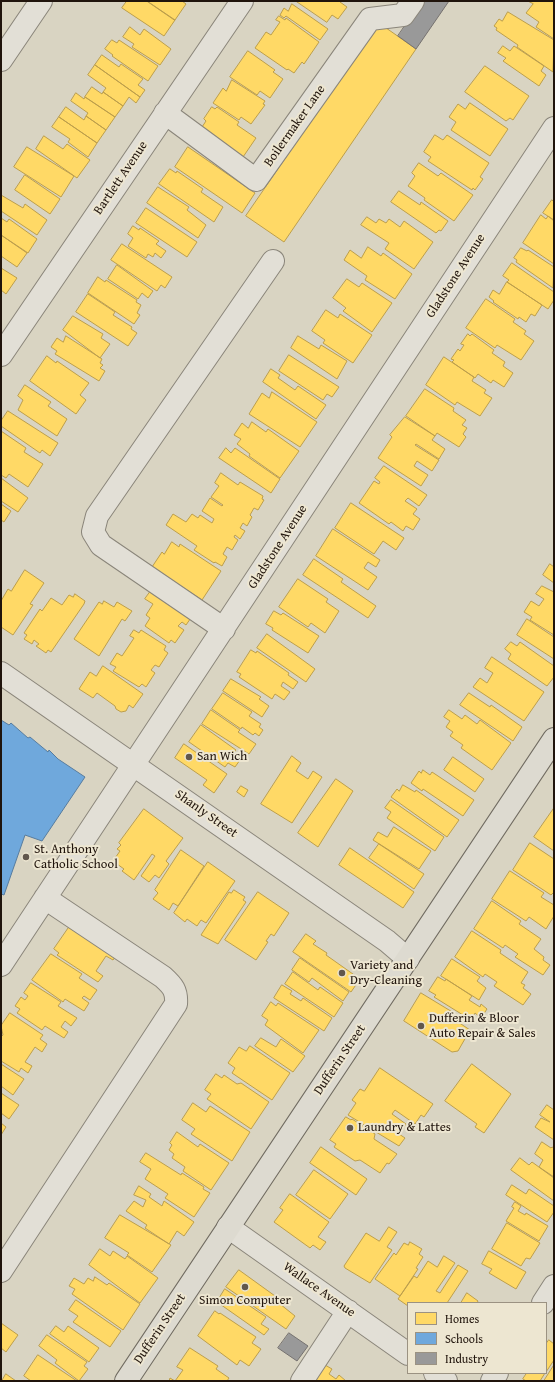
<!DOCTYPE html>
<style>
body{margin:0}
#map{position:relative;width:555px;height:1382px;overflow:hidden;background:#d9d4c2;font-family:"Gentium Book Plus",serif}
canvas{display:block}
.frame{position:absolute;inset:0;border:2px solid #20140c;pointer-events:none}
.legend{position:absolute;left:407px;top:1302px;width:140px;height:72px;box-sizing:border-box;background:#ede6d1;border:1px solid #9b9282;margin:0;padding:5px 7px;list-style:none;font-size:12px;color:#20140c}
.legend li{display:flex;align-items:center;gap:8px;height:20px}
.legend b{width:20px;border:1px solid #9b9282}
</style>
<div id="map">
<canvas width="555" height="1382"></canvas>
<div class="frame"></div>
<ul class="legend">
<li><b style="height:11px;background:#ffd966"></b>Homes</li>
<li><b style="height:11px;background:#6fa8dc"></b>Schools</li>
<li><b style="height:11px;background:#999"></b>Industry</li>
</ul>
</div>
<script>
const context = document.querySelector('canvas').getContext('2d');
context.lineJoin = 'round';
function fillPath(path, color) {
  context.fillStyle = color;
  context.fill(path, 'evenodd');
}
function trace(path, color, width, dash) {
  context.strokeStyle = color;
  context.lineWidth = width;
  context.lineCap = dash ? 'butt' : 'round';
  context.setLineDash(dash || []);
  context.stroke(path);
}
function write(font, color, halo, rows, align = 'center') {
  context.font = font + ' "Gentium Book Plus",serif';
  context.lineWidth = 4;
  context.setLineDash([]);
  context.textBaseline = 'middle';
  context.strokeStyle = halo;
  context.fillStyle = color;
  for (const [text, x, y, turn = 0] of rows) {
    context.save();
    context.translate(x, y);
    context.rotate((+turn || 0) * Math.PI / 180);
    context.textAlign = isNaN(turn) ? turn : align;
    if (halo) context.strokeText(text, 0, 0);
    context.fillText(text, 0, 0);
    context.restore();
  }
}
const homes = new Path2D(`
 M127,1H147L175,20L164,36L122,8Z
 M147,1H182L186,4L175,20Z
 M296,1H341L340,2L347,7L338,19L332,15L327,22Z
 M528,1H554V39L536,27L539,22L526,13L533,4Z
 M292,4L328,29L320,40L286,16L284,18L280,15L284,8L288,11Z
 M508,12L554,40L553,72L517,47L518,45L496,30L497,28L494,26L499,19L502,21Z
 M279,16L285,20L286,18L319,42L304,64L302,62L294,73L288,69L287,70L255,48L266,32L271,35L280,22L276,20Z
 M379,23L416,49L284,242L246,216Z
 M130,27L140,35L144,29L171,49L160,65L132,47L134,44L123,37Z
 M112,40L117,43L119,40L158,66L148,81L112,56L113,55L105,49Z
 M503,46L510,51L514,46L544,66L541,71L546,75L539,86L503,61L506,58L498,53Z
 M248,51L275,70L273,72L283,79L270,98L260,91L257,95L230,77Z
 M102,55L119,67L121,64L143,79L138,85L145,90L140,97L95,65Z
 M95,65L140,97L136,103L129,97L123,106L103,92L106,88L88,75Z
 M485,66L529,96L513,120L510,118L506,121L465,92Z
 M232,80L265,101L263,104L265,105L251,124L241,117L239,120L213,103L223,88L226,91Z
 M92,87L102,94L103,92L123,106L115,117L85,97Z
 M76,93L84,99L85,97L115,117L106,130L86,116L88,113L71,101Z
 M470,103L508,129L490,156L451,130L456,122L449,117L458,104L465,109Z
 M66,107L84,120L86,116L106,130L97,143L59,117Z
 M212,107L215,109L217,107L239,122L237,125L256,138L243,157L198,133L206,121L204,119Z
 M59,117L97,143L88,157L68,142L70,139L52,127Z
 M435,135L443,140L447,135L489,163L480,177L483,179L475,190L473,188L472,190L428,161L431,157L424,152Z
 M44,136L63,149L67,144L90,160L77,178L36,149Z
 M27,147L74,176L61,197L14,167Z
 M188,147L255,193L242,213L175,167Z
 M419,163L438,176L441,173L473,195L454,221L424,200L425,198L408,186L415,176L412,173Z
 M170,169L176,173L177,171L203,189L201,192L223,207L214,222L159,184Z
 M25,175L60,199L50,214L15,190Z
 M158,187L189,207L187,210L206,225L198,238L147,203Z
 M399,191L420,205L421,202L448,221L441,231L439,230L436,233L391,202Z
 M1,195L23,208L25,204L47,220L37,235L1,211Z
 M552,200L554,202V220L543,213Z
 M146,208L197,242L187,257L136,223Z
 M541,215L546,219L548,216L554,221V264L523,243Z
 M367,217L376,223L379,219L386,223L389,219L400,227L404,221L433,242L414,269L385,249L389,243L361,225Z
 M1,218L7,222L9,219L37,239L28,253L1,235Z
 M133,226L139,230L140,228L159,241L156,244L166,251L161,258L155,253L153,257L148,254L146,258L128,246L133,238L128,234Z
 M1,235L27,253L17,267L1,256Z
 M122,244L172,277L165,288L161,285L157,291L111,260Z
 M368,247L381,256L383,253L412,274L395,299L365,280L367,276L344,260L350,250L361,258Z
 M521,248L527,251L528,250L554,267L553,288L516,262L517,260L514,258Z
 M512,263L554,292V300L548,309L507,282L509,280L503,276Z
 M117,265L153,291L148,298L142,293L138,299L108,279Z
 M1,268L17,278L6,294L1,290Z
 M98,277L105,282L106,280L137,300L136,302L141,305L137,313L140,315L134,324L88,293Z
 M347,279L359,287L362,283L392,303L372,332L343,311L346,308L333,298Z
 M507,282L542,305L535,316L531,314L526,322L519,317L518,319L493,302L494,301L489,297L493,290L499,294Z
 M88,294L115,312L113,315L132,327L131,329L137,333L128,346L76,312Z
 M486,299L515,319L513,322L526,331L524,334L534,341L521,360L497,345L495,348L466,328Z
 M326,310L338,318L340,314L372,335L353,363L323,343L325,340L312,331Z
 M73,316L103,334L101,338L110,344L100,358L63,330Z
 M468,334L470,336L472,334L494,350L492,353L505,362L503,366L513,373L504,387L493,380L491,383L478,374L475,378L452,362L454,360L451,359L458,349L460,351L464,345L461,344Z
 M66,336L102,359L100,363L103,365L100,368L105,371L99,381L55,354L57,351L51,347L57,338L63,342Z
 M298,336L319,349L321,345L347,361L337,379L291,348Z
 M289,355L339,387L332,397L327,394L323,400L279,371Z
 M47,356L56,363L57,361L89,383L80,395L86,400L76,414L30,381Z
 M444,357L474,377L472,381L486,390L484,393L492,398L480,416L457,402L455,405L426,385Z
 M271,369L280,375L278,378L295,390L298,386L326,405L316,419L263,382Z
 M25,385L51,402L48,406L67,419L57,436L18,410L23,400L18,396Z
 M425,389L454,408L453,411L466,420L462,425L467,428L463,434L466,437L459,447L437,433L435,436L406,416Z
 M272,392L317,422L300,447L249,414L262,393L269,398Z
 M8,411L58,443L50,456L42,450L40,453L1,426V421Z
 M405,417L435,436L432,440L445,449L439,459L416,444L415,445L439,460L432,471L417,461L414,466L428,475L421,486L378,458L392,437L390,435Z
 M252,422L266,432L268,429L299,451L280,478L249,456L250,454L237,444L241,439L234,435L242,423L248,428Z
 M1,431L26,448L24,452L43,464L28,487L9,474L6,478L1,475Z
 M226,448L231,453L235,448L280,479L271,493L219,458Z
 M384,466L427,495L419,506L408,498L405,501L417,509L413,514L420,519L413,530L406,526L403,531L391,522L389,524L359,503L374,481L379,484L380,482L375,478Z
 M221,473L238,485L240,482L263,496L262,499L264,500L258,510L254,508L250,515L252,517L247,526L243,523L240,528L245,531L240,539L235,535L234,537L238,540L232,550L227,547L223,554L227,557L222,566L215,562L214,563L194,550L197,546L166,525L173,514L186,522L192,514L198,518L200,515L212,523L214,519L202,511L210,498L222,506L223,505L211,497L219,486L215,483Z
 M1,478L28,498L18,512L1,501Z
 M351,503L404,538L396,550L383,541L374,554L335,528Z
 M1,504L11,511L4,522L1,520Z
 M333,529L380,560L376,567L368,562L364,568L377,577L368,590L316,556Z
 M172,542L179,547L180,544L221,571L202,600L152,567L162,552L164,554Z
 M314,559L343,579L341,582L376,606L368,618L303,575Z
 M550,564L554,567V583L543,575Z
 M25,570L44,583L30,604L33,605L13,635L1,627V601L8,589L11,591Z
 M298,579L328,599L326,602L339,611L325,633L311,623L308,627L279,607Z
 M158,581L195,612L186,625L182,622L178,626L184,630L175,643L171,640L169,643L145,626L150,618L146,615L153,604L145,599Z
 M542,586L554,592V635L530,620L532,617L524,612L531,601L539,606L544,599L536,594Z
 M75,594L85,601L84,604L51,652L48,650L46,653L36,646L39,644L34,640L32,644L24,639L27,635L24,633L40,609L42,611L51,598L62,605L69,595L73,597Z
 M104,601L114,607L117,602L132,611L125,621L122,619L99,656L74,639L99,602L102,604Z
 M274,611L281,615L283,613L319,636L308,653L272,630L273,628L266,624Z
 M527,619L554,637V659L517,635Z
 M134,630L139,633L141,630L166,646L164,650L168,653L159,667L155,665L151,670L155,673L146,687L142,684L139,687L113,671L116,667L110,664L117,653L122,656L134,638L130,636Z
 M267,634L315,669L306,682L257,648Z
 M511,642L517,646L520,642L554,666V677L547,686L508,659L511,654L505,649Z
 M251,650L256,653L257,651L289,673L288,675L298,682L293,689L283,682L281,686L290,692L284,700L275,694L272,699L239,677L241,674L237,672Z
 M492,657L544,692L524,721L473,687L480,678L487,683L493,673L485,668Z
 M103,666L143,694L133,708L129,705L126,711L121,712L116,709L115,706L97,693L93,698L79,689L90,672L96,676Z
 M231,679L261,697L259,699L269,706L262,717L223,691Z
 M223,693L252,712L249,716L261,724L259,727L263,730L259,736L255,733L253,735L242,727L241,729L212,709Z
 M469,693L490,707L491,705L522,727L513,741L460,705Z
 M211,710L240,730L238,732L256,744L249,754L202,724Z
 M449,710L462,719L465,715L477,724L480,720L511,743L492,770L461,748L463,745L450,736L453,732L446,727L450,721L444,717Z
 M201,725L236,750L232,755L240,760L235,767L228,763L225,767L189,742Z
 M184,744L227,774L214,793L203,785L207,780L175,758Z
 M292,756L301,763L296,771L308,779L313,771L322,777L292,823L261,804Z
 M453,757L484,779L475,792L444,770Z
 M423,770L430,775L432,772L474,800L463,816L423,789L422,791L411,783L419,771L421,773Z
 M336,779L353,791L318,847L298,833Z
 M403,785L415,792L416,790L459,820L447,837L391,797L397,789L399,791Z
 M241,786L248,790L244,797L237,792Z
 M391,800L444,837L435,851L387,818L391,812L385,808Z
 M554,808V851L534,837Z
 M144,809L183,838L166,861L169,864L159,878L155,875L149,882L141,876L155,856L152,854L134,880L122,871L124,869L113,861L120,851L117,849L121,845L119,843Z
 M394,827L431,851L419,869L373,840L378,832L387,837Z
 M530,843L554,859V892L551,895L513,870Z
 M379,844L424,874L414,889L369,858Z
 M350,848L414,892L403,908L339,865Z
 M181,850L204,866L178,906L173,903L169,910L153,899L158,893L155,890Z
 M208,862L235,881L206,923L201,920L197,926L187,919L185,922L174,913Z
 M510,871L544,893L541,897L554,905V916L546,929L529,917L526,921L492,899Z
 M234,890L245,897L243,900L246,902L218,944L201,935L229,892L231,893Z
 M258,892L289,913L274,936L271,934L266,941L268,942L256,960L225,940Z
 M492,901L521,921L519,924L541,939L534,949L544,957L543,960L550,965L543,975L515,957L518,954L505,945L503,948L474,929Z
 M72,923L117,954L113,960L106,956L96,971L103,976L98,982L57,955L59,953L54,949Z
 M472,931L501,950L500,953L528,972L521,983L525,985L523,988L531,994L523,1005L494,986L497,982L485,974L483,977L455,957Z
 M306,934L316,941L313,944L327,953L326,955L360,979L351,992L293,952Z
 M51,954L82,974L79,978L97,990L90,1000L84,996L82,998L89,1003L84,1011L65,999L63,1002L32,980Z
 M300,958L349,992L343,1001L312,978L309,982L292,970Z
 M452,959L480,977L477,981L486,988L479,1000L441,976Z
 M293,972L318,990L320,987L343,1003L334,1017L285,984Z
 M438,977L445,981L446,979L472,996L469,1000L480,1007L481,1004L487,1009L481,1018L475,1013L471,1020L434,997L436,995L429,991Z
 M31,983L61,1002L58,1006L77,1018L71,1026L65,1021L61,1027L68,1032L64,1038L45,1026L42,1030L17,1013L20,1009L15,1006L21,997L25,1000L28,996L24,993Z
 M282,985L292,991L290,994L301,1001L303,998L332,1018L324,1031L274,998Z
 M421,993L454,1013L452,1018L470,1030L458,1051L452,1052L404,1021Z
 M271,1002L276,1006L278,1003L319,1030L303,1053L265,1025L268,1020L262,1016Z
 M10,1013L43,1035L40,1039L47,1044L42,1052L35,1047L25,1062L32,1066L28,1073L21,1068L19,1072L1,1061V1037L3,1035L1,1026Z
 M261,1038L276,1047L281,1039L305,1056L293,1072L255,1046Z
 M250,1046L290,1073L272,1100L232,1073L235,1068L228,1063L239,1047L246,1051Z
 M1,1064L24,1079L13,1095L1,1086Z
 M472,1064L511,1094L484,1133L475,1127L477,1124L445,1101Z
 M380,1068L433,1104L424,1117L421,1115L415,1124L395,1110L392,1114L406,1124L399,1134L405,1138L399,1146L348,1115L356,1103L352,1100L360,1089L364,1091Z
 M216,1074L222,1078L224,1075L237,1084L241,1083L269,1102L251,1129L207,1099L211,1094L205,1090Z
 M1,1093L19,1105L9,1119L1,1113Z
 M193,1103L206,1112L210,1106L250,1132L232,1161L191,1134L195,1129L182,1120Z
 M547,1105L554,1110V1140L535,1127L541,1118L550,1122L540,1115Z
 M346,1117L351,1120L352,1119L375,1134L374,1139L397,1154L389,1164L387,1163L380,1173L360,1160L355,1161L334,1147L336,1144L330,1140Z
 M1,1123L6,1127L1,1135Z
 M177,1132L198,1147L200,1144L229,1163L211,1190L183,1171L185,1167L172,1158L174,1154L169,1150L172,1145L170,1143Z
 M542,1142L551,1148L552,1147L554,1148V1177L539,1167L543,1160L535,1154Z
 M321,1147L367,1179L356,1195L310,1163Z
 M146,1153L181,1175L182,1173L204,1187L203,1189L210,1193L194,1217L165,1198L168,1194L145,1179L151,1169L140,1162Z
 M520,1158L529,1165L532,1162L554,1178V1201L511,1170Z
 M314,1170L348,1194L330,1219L296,1195Z
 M512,1185L526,1194L529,1189L554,1206V1212L547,1222L506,1195Z
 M139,1186L151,1194L149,1197L162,1206L164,1201L194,1222L184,1236L177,1231L169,1244L145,1228L147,1225L126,1211L134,1201L143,1207L146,1200L134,1195Z
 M290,1194L329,1222L318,1237L326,1242L320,1250L313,1245L310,1248L274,1222L283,1210L280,1208Z
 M515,1202L521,1206L518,1211L525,1215L526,1213L548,1226L539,1241L506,1221L514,1208L512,1207Z
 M120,1215L171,1245L152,1272L127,1255L129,1253L105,1238Z
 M507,1223L540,1243L530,1259L526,1258L521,1266L492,1249Z
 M389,1227L397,1232L387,1247L392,1250L370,1283L345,1268L344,1266L366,1233L379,1241Z
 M410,1242L422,1249L419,1254L423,1257L416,1268L418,1269L400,1296L375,1279L394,1253L396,1255L404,1243L408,1245Z
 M100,1249L110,1256L113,1251L125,1259L127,1256L158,1278L140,1303L89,1265Z
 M489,1251L526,1272L516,1289L489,1273L492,1269L482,1264Z
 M444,1256L455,1263L436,1291L440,1293L458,1265L468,1271L447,1303H408V1306L398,1299L414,1276L417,1278L428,1261L437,1267Z
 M239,1270L282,1301L280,1304L295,1316L286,1329L226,1287Z
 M95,1277L107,1285L109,1283L140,1304L123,1330L72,1294L75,1289L69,1286L74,1278L84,1284L88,1278L93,1281Z
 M225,1289L266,1317L261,1324L269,1329L264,1335L217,1302Z
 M467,1293L478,1301L477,1303H461Z
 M76,1300L121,1331L110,1347L73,1322L78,1316L69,1310Z
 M215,1311L219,1314L220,1313L256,1337L252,1343L261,1349L249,1366L240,1360L237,1365L198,1336Z
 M1,1323L18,1335L6,1352L1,1348Z
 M56,1326L64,1332L68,1326L99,1348L89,1362L50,1334Z
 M47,1335L87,1362L84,1366L88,1369L79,1381L55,1363L57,1360L39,1346Z
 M549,1340L554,1344V1360L546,1372V1344Z
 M190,1348L218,1366L216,1369L229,1378L227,1381H169L170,1378L175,1381L183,1370L177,1367Z
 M38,1355L77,1381H31L24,1376Z
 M325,1365L332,1369L329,1374L336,1379L339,1375L346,1381H311Z
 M554,1365V1381H544Z
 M527,1373H545L540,1381H526L523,1379Z
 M6,1374L16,1381H2Z`);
fillPath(homes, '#ffd966');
trace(homes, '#bc9e4b', 1);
const schools = new Path2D(`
 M1,720L9,725L11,723L28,738L30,737L48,752L49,750L58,759L85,777L42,841L25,835L4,895L1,894Z`);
fillPath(schools, '#6fa8dc');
trace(schools, '#577c9e', 1);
const industry = new Path2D(`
 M422,1H449L416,49L398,36Z
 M289,1333L308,1346L297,1361L278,1348Z`);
fillPath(industry, '#999');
trace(industry, '#75716f', 1);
const minor = new Path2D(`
 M1,60L41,1
 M165,113L256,180L370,19L403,15L413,1
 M1,355L242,1
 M224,629L101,545L93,532L97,516L273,261
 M1,673L387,941L408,959
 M1,965L554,128
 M228,1227L408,1354
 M1,1271L176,1004C177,991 173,986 163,977L45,898
 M543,1303L554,1286
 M435,1373L446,1381
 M302,1381L348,1311
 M492,1381L497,1373`);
const major = new Path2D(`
 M126,1381L554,739`);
trace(minor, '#8a857a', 24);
trace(major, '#706b61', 24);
trace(minor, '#e2dfd6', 22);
trace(major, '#dddad0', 22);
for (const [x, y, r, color] of [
 [189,757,4,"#61574c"],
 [26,857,4,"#61574c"],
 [342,973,4,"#61574c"],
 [421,1026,4,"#61574c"],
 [350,1128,4,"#61574c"],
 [245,1287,4,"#61574c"]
]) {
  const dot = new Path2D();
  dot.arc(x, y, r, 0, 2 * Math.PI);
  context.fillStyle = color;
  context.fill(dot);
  trace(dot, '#ede6d1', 1.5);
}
write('13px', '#20140c', '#ede6d1', [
 ["Boilermaker Lane",295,126,-55],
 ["Bartlett Avenue",121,178,-56],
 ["Gladstone Avenue",456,276,-57],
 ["Gladstone Avenue",278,547,-57],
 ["Shanly Street",206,814,35],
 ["Dufferin Street",340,1060,-56],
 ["Wallace Avenue",319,1290,35],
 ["Dufferin Street",160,1329,-56]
]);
write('13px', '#20140c', '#ede6d1', [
 ["San Wich",197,757],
 ["St. Anthony",34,850],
 ["Catholic School",34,865],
 ["Variety and",350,966],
 ["Dry-Cleaning",350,981],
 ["Dufferin & Bloor",429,1019],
 ["Auto Repair & Sales",429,1034],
 ["Laundry & Lattes",358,1128],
 ["Simon Computer",245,1301,"center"]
], 'left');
</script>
